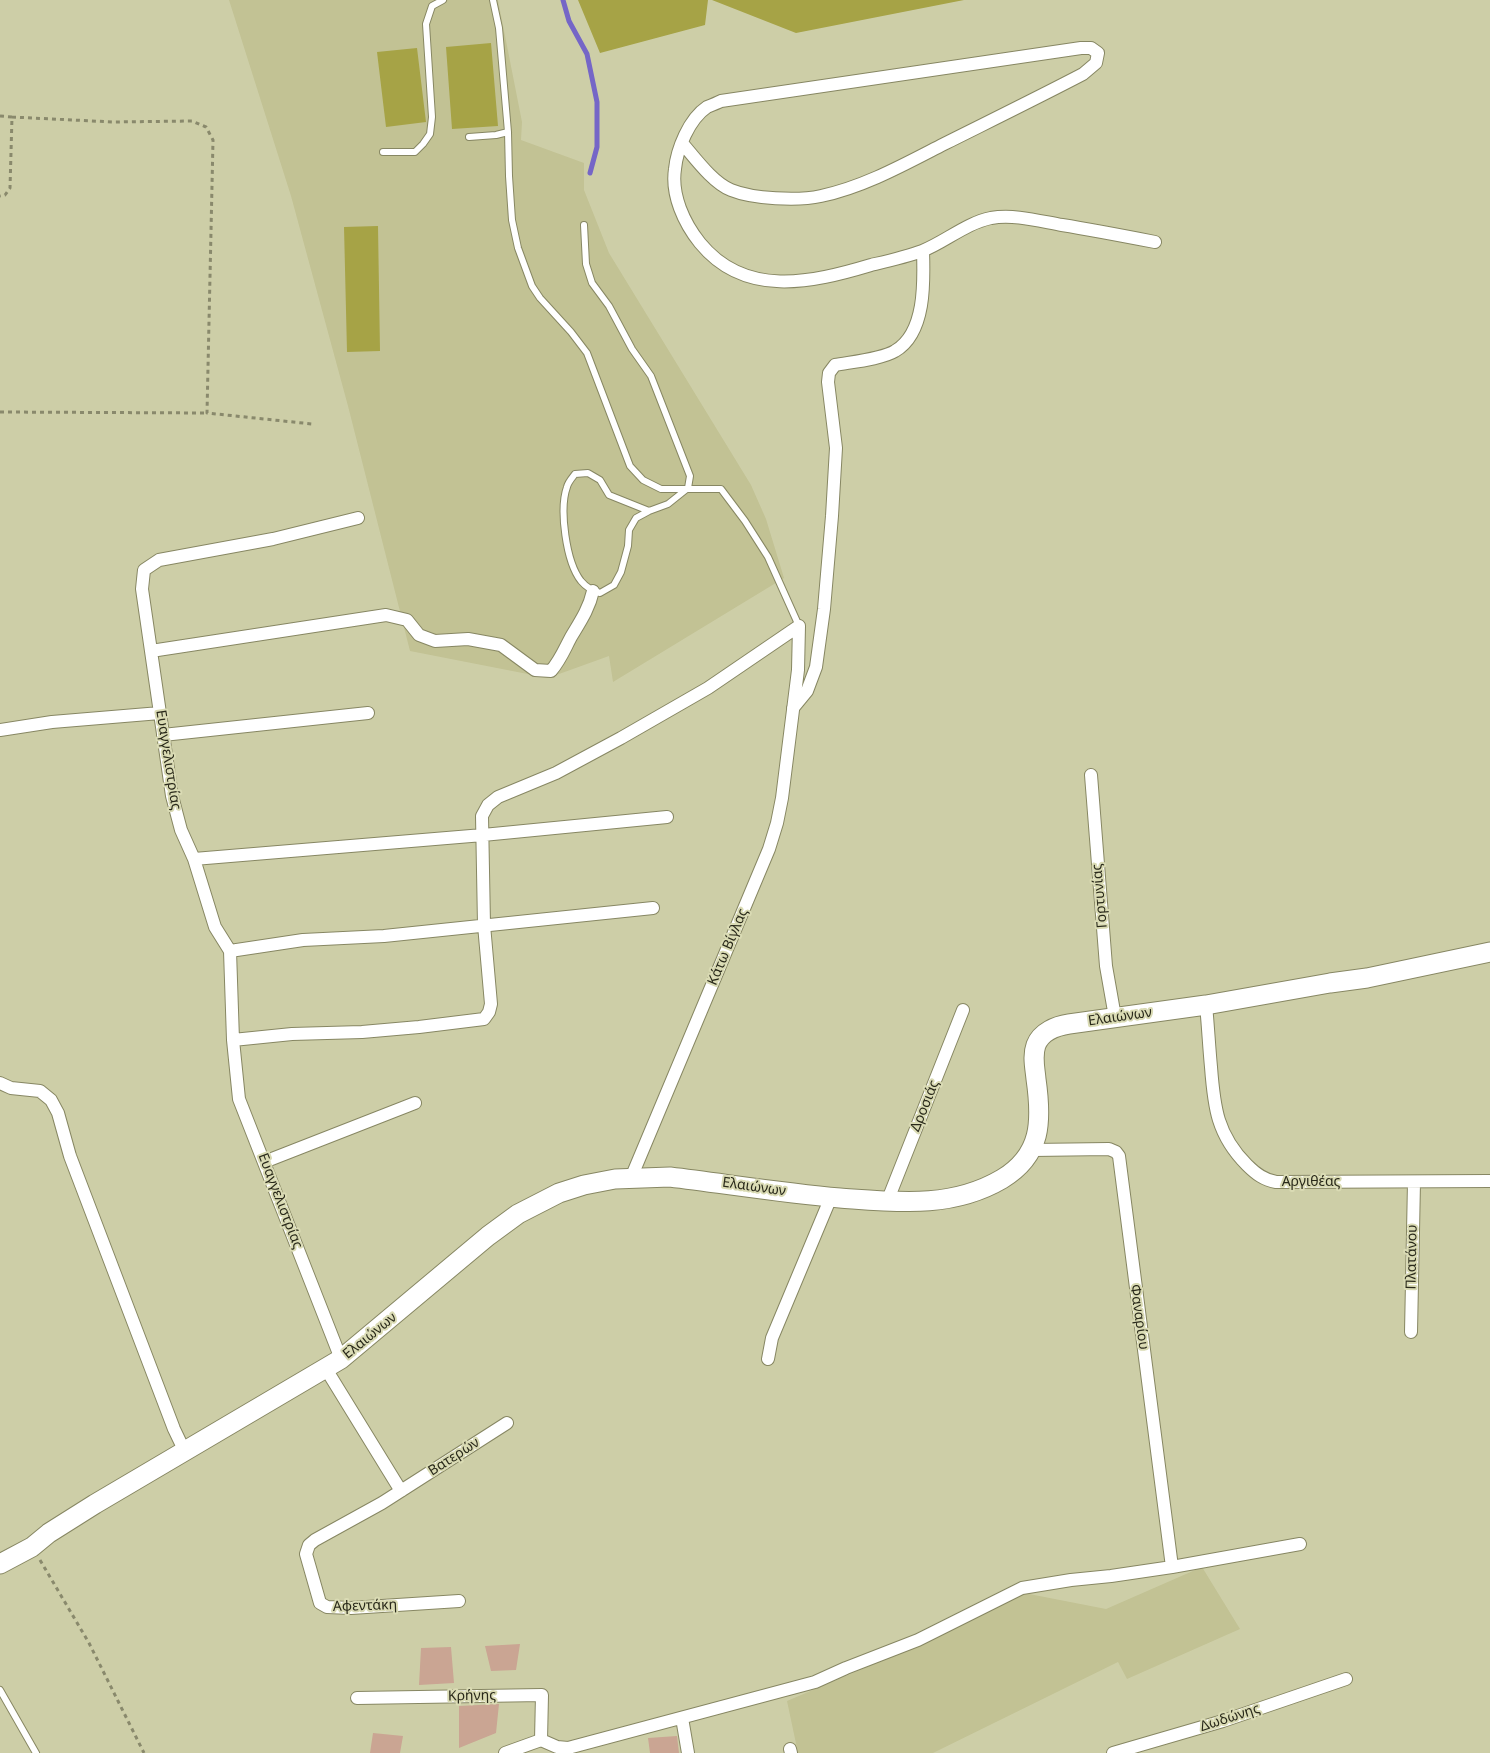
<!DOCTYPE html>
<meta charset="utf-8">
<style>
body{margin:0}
canvas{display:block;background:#cdcea7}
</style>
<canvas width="1490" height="1753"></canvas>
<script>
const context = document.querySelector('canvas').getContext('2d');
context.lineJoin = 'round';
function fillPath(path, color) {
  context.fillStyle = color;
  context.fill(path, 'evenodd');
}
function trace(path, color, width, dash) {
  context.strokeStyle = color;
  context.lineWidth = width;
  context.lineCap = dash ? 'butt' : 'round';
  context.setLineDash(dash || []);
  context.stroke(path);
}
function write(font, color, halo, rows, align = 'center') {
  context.font = font + ' "Noto Sans",sans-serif';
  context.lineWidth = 4;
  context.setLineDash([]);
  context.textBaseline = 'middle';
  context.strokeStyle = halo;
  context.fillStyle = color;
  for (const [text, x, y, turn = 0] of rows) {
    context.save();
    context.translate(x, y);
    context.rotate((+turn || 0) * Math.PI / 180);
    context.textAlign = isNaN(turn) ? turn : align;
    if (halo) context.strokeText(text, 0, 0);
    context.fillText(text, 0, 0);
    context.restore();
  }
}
fillPath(new Path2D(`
 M229,0H498L522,122L521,140L584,163V190L609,253L751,485L766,519L784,578L613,682L609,656L548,678L410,651L348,406L291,196Z
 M1202,1567L1240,1629L1127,1679L1118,1662L933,1753H798L787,1701L874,1664L1024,1593L1106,1609Z`), '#c2c294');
fillPath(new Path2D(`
 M578,0H708L705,25L600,53Z
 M712,0H964L796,33Z
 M491,43L498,126L452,129L446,47Z
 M417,48L426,122L386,127L377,52Z
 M378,226L380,351L347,352L344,227Z`), '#a6a346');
trace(new Path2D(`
 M563,0L569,21L587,54L597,102V147L590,173`), '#7566c7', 5);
fillPath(new Path2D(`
 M520,1644L516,1670L491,1671L485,1646Z
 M451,1647L454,1683L419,1685L421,1648Z
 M499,1704L496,1733L459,1748V1706Z
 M373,1733L403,1736L400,1753H370Z
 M677,1736L679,1753H650L648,1738Z`), '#caa593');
const service = new Path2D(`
 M493,0L499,28L508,132L509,176L512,220L518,248L532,286L540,298L571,332L587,353L630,466L643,480L661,489H721L745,521L768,557L799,626
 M469,137L496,135L508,132
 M383,152H415L423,144L430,134L432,117L426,24L432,6L443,0
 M584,225L586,264L592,283L609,306L632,349L651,376L690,476L688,488L668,504L649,511L609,495L600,480L588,473L575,474C572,478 568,482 567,487C559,509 566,562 581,581C586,587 593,591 600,593L614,585L621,572L628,546L629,530L636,518L649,511
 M0,1690L36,1753`);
const minor = new Path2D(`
 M682,143C695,158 713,183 731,190C753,199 798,201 821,196C864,187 905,164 944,144C990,121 1037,98 1083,74L1096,63L1098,53L1091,48H1081L721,101C717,103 712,105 707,107C689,119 677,149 675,169C671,195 684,223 700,243C745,298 811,283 871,265C888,261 906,257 922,251C945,242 966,223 991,218C1014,214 1039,221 1062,225C1093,230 1124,236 1155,242
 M151,651L386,615L407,620L419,635L435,641L468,639L501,645L535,670L551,671C561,659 564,650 571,637C580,622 589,609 593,591
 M793,708L807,691L816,667L824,609L832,516L836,448L828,382L829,373L835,365C851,362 882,359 895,351C926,333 924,281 923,251
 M0,730L52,722L160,713
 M163,735L368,713
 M1091,775L1106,966L1115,1017
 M194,859L483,835L667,817
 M230,951L303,940L384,936L653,908
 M1206,1005C1208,1025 1209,1046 1211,1067C1214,1107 1217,1135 1247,1165C1256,1174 1264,1180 1276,1182L1490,1181
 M233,1040L292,1034L362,1032L419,1027L484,1019L489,1012L491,1004L484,925L482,816L488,805L498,797L556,773L621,738L708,688L799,626
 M0,1083L11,1088L40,1091L51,1100L58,1113L70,1156L174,1429L185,1452
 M1032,1150L1109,1149L1116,1152L1119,1156L1172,1567
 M264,1162L415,1103
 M631,1178L769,849L777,823L782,798L798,670L799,626
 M887,1202L963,1010
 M1411,1332L1414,1182
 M341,1359L239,1099L233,1040L230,951L215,927L194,859L181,830L172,796L142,589L144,570L159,560L273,539L358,518
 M768,1359L772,1338L831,1197
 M326,1369L401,1491
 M459,1601L351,1608L327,1607L320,1603L306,1554L309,1545L315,1540L382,1503L507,1423
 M357,1698L542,1695L541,1740
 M682,1718L688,1753
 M790,1749L791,1753
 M505,1753L541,1740L557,1747L568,1748L815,1682L846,1668L918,1640L1022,1588L1071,1580L1111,1576L1172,1567L1300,1544
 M1113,1753L1223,1721L1346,1679`);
const secondary = new Path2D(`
 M0,1564L32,1547L49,1533L95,1504L341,1359L488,1236L518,1214L559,1193L584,1185L615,1179L670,1177C727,1184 783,1193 840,1198C896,1202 951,1209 1002,1179C1042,1155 1042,1121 1036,1079C1035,1068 1032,1056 1036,1045C1041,1032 1056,1026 1069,1024L1206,1005L1330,983L1367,978L1490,952`);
trace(service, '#878763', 8);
trace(minor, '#878763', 14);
trace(secondary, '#878763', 21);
trace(new Path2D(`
 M0,116L12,117L10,188L5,195L0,196
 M12,117L113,122L192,121L206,127L213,140L207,413L312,424
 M0,412L207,413
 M40,1560L89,1643L144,1753`), '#89896c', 3, [4, 4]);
trace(service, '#fff', 6);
trace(minor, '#fff', 12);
trace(secondary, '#fff', 19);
write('14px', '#29291a', '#dadbb4', [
 ["Ευαγγελιστρίας",168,760,81],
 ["Γορτυνίας",1100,896,-95],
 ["Κάτω Βίγλας",728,947,-67],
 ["Ελαιώνων",1120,1017,-8],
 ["Δροσιάς",925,1106,-68],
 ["Αργιθέας",1311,1182],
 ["Ελαιώνων",754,1187,8],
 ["Ευαγγελιστρίας",280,1201,69],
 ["Πλατάνου",1412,1257,-89],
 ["Φαναρίου",1139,1317,82],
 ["Ελαιώνων",370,1336,-39],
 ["Βατερών",454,1457,-33],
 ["Αφεντάκη",365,1606,-2],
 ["Κρήνης",472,1696,-1],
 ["Δωδώνης",1230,1718,-18]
]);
</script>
